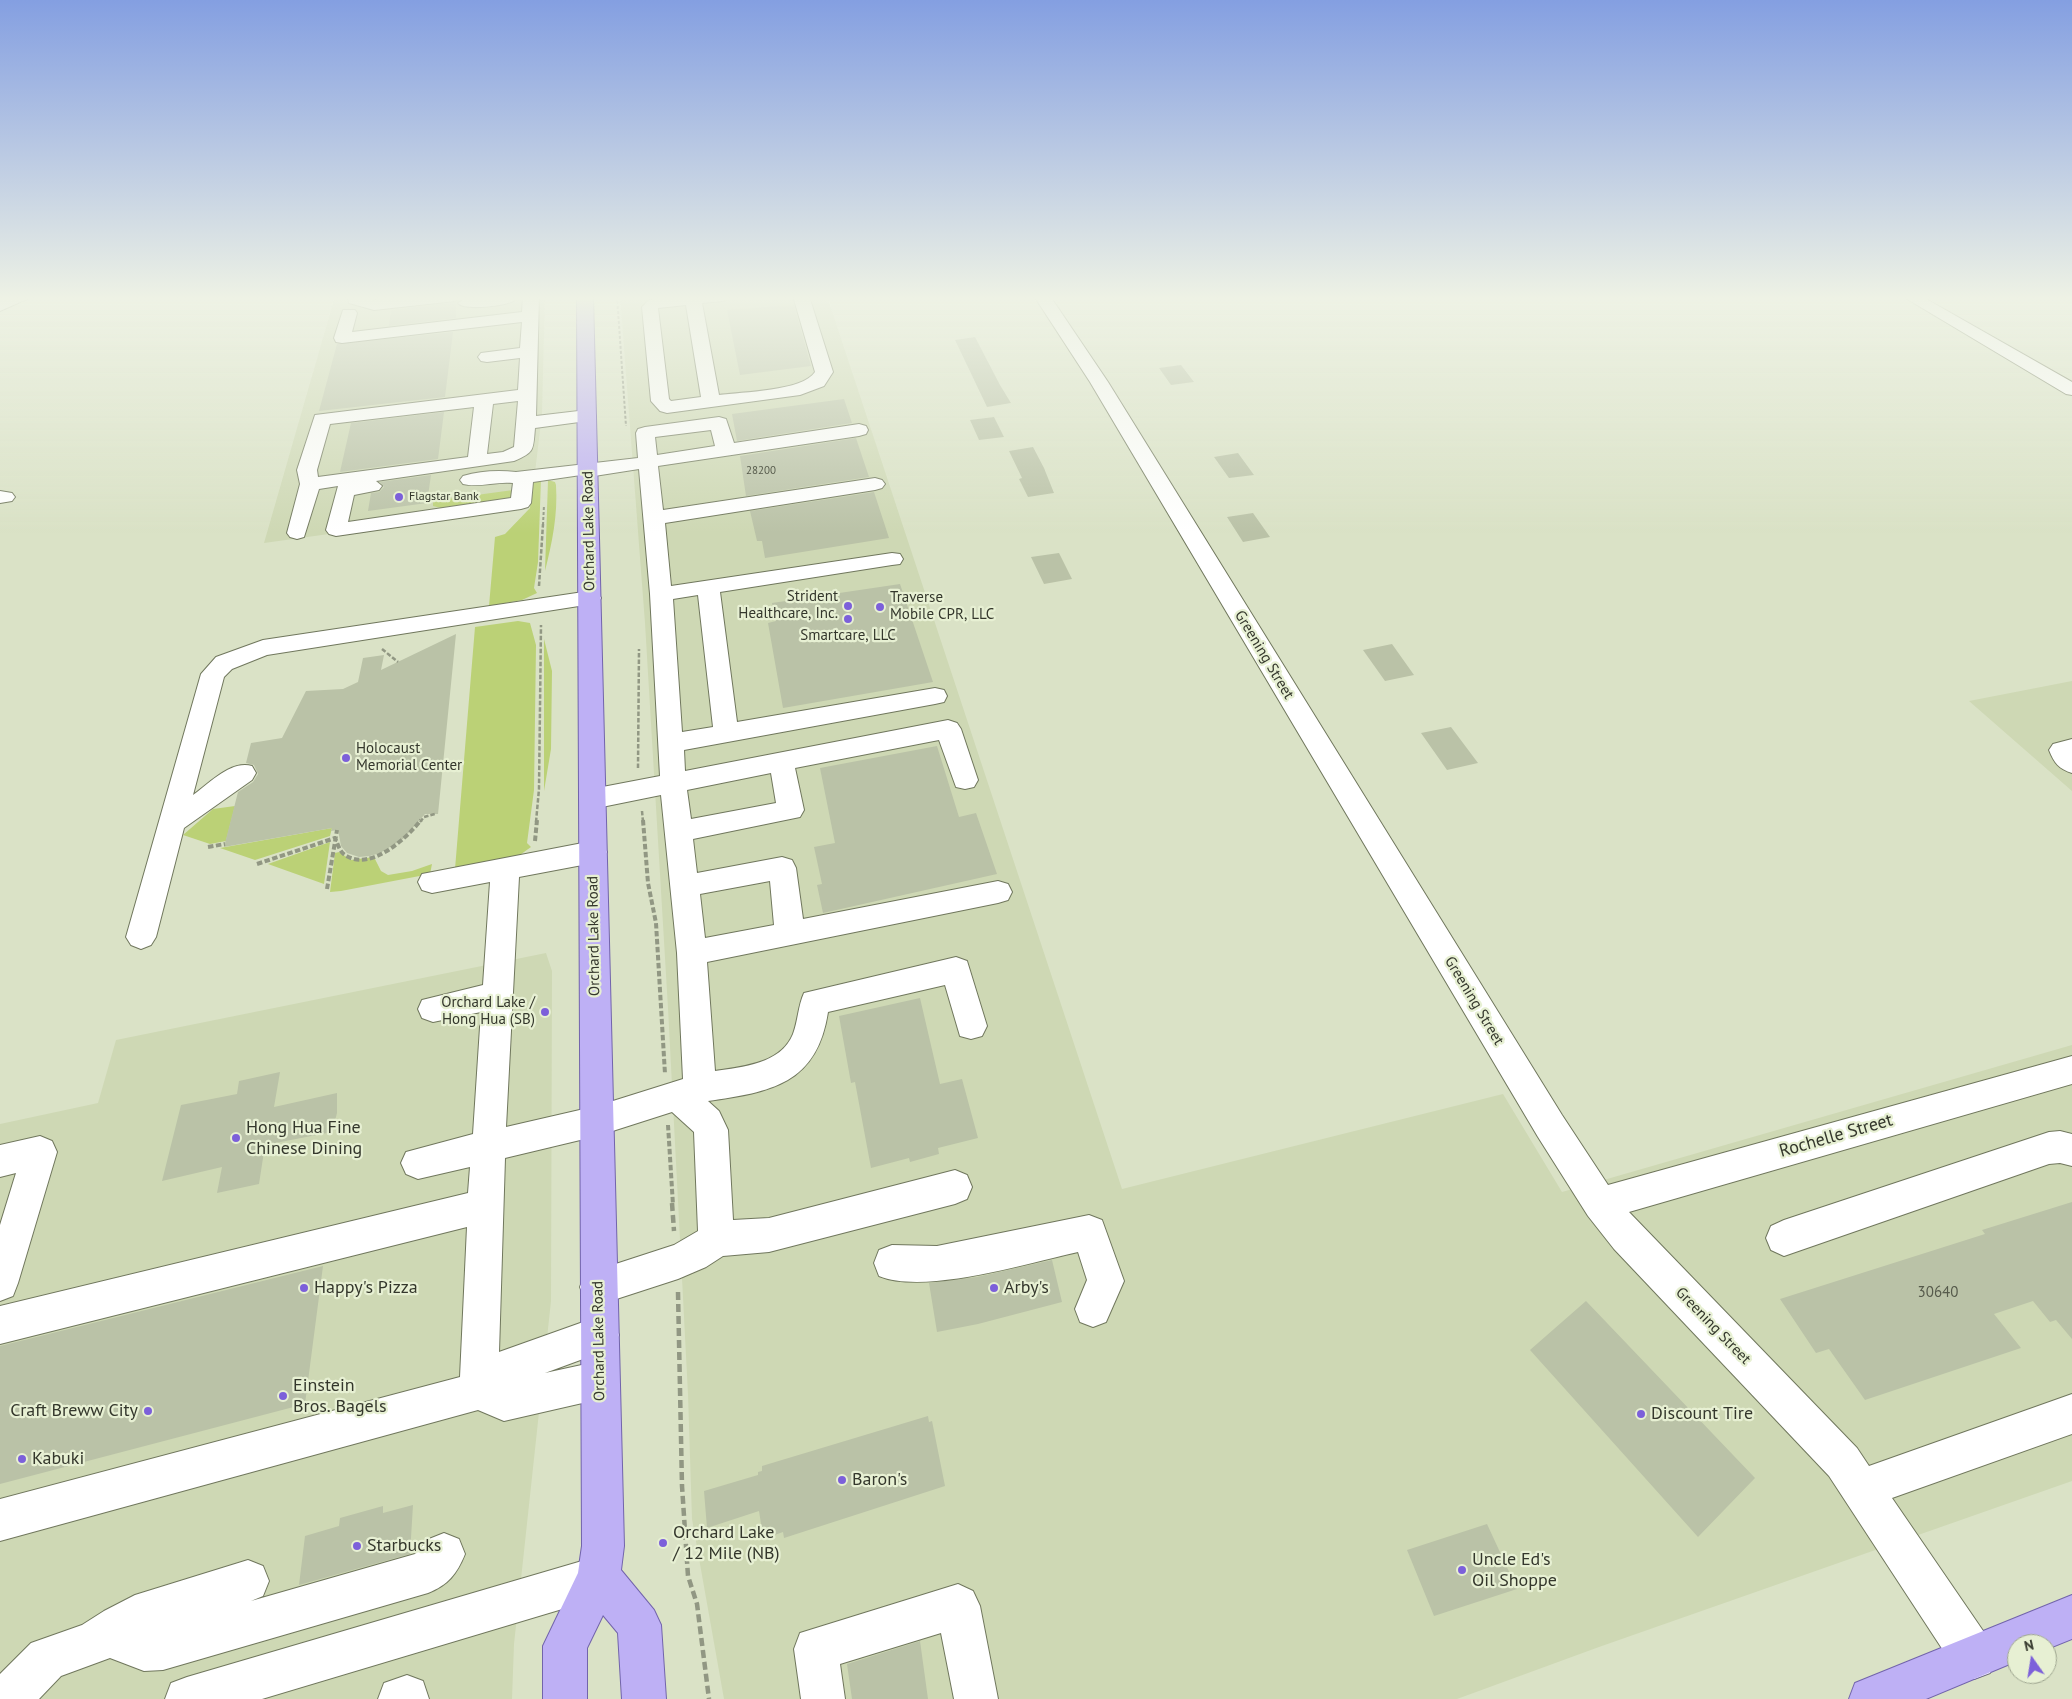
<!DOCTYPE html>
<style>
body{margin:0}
#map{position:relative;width:2072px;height:1699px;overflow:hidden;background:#dae2c6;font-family:"PT Sans",sans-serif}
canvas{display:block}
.north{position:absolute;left:2007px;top:1634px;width:50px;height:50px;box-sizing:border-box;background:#e7f0d3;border:1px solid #9fa690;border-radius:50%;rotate:347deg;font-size:14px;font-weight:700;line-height:20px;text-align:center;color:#34372c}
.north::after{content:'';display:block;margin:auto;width:18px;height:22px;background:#7c60da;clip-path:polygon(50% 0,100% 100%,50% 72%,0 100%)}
</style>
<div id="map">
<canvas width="2072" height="1699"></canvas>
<div class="north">N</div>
</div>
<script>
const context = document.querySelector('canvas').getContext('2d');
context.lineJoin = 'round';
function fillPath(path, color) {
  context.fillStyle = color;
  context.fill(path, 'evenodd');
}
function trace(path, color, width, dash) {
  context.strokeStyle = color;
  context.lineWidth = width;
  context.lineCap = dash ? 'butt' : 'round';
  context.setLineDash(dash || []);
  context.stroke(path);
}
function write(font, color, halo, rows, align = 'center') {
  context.font = font + ' "PT Sans",sans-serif';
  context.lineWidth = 4.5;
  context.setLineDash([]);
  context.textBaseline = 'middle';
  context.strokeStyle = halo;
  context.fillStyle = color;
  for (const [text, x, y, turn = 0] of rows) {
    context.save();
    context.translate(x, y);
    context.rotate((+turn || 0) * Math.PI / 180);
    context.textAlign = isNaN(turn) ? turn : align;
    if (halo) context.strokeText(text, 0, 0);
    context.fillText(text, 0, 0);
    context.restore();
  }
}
fillPath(new Path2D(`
 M335,296H545L542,414L531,506L264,543Z
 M620,296H827L1122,1189L1503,1094L1562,1192L2072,1045V1481L1599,1647L1457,1699H724L692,1519L688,1394L668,1008L645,623Z
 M2072,681V791L1969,701Z
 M546,953L552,971L551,1301L514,1644L512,1699H0V1124L98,1103L116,1040Z`), '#ced8b4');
fillPath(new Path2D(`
 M531,480H541L538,562L534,588L537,593L522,600L489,606L495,537L505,534L530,508Z
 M548,480L555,482L556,485C558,515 552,543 545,571Z
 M513,490L511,499L445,509L433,506V501Z
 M518,621L530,623L536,645L534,790L527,843L531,847L517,857L455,869L475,627Z
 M544,639L552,671L551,749L544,791Z
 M235,806L226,841L210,844L183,835L213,809Z
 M332,828L330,836L255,860L220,848Z
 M330,842L324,884L268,864Z
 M339,852L351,860L374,857L381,871L388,875L412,871L432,864L430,874L341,891L330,892L335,853Z`), '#bbd176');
fillPath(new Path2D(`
 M456,302V318L389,326L391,310Z
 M794,305L811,366L740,375L727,310Z
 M453,332L445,397L319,411L337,344Z
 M975,337L1000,385L1011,403L987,407L955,340Z
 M1181,365L1194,382L1171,385L1159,368Z
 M844,399L852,423L737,441L732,414Z
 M444,412L438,459L340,472L351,423Z
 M994,417L1004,437L979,440L970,420Z
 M856,438L869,477L746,496L740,456Z
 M1033,447L1044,468L1054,493L1028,497L1019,479L1022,478L1009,451Z
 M1238,453L1254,475L1229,478L1214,457Z
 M431,475L427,503L368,511L371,493L379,492L384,487L380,482Z
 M874,492L889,538L765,558L762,541H757L750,511Z
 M1253,513L1270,537L1243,542L1227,517Z
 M1059,553L1072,579L1044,584L1031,557Z
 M900,584L933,682L783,708L768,623L776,621L772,603Z
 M456,634L438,814H425L403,839L380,853L370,856L359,857L347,853L341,846L338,830L331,831L332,828L224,847L238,792L253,782L258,774L254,765L246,763L251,743L282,738L306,691L343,689L358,682L363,658L384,655L381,670Z
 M1392,644L1414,675L1385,681L1363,650Z
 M1451,727L1478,763L1447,770L1421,733Z
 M937,746L959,817L976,813L997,874L823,913L817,885L822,884L814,847L835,843L820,768Z
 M920,998L940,1084L962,1079L978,1138L938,1148L939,1154L910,1162L909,1158L871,1168L855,1082L851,1083L839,1016Z
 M280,1072L274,1107L337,1093V1113L332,1132L265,1145L259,1184L217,1193L222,1167L162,1181L181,1105L237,1094L239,1081Z
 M2072,1202V1339L2056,1320L2050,1322L2033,1301L1994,1314L2021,1348L1865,1400L1829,1349L1816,1353L1780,1299L1985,1234L1982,1230Z
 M1052,1260L1062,1302L978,1324L937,1332L929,1283L977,1277Z
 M323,1266L305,1404L0,1484V1346Z
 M1586,1301L1755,1478L1698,1537L1530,1350Z
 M928,1416L929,1422L932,1421L945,1486L784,1538L783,1532L769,1537L767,1528L762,1530L759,1511L707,1528L704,1491L758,1475V1472L762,1471V1466Z
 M413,1505L410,1554L299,1585L305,1536L339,1526L340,1518L383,1506V1513Z
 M1487,1524L1517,1589L1434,1616L1407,1550Z
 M920,1641L928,1699H852L847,1664Z`), '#bac2a7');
const minor = new Path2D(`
 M9,296H29L27,299L0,311V300Z
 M348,296H364L374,300L415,296H463L455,301L374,310L349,303Z
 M492,296H514L516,299C511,306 463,311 458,303L466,298Z
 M523,296H539L536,416L587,410L594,412L596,416L594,420L535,428C533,450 535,452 514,461L376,481L382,486L379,490L354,495L348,522L511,498L513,483C496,481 479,488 463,484L460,480L463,476C480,471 498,470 516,472L638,458L636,433L638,429L645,427L719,417L726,419L734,443L859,424L866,426L868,430L866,434L859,436L658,466L663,510L875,478L882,480L885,484L882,488L875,490L665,523L671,586L892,553L900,554L903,559L900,564L892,565L720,592L737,722L935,688L944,690L947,696L944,702L935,704L684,750L685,771L948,720L957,723L961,729L978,780L974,787L965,789L956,787L939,740L795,768L804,810L800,817L693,839L697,873L782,857L792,860L796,868L803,919L998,881L1008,884L1012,892L1008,900L998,903L707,962L715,1071C742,1067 781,1064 793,1034C798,1021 798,1006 804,993L956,957L967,961L987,1026L982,1036L971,1039L960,1036L945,985L828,1012C817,1084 771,1092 708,1101L719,1111L728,1130L733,1220L769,1218L955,1170L967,1175L972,1187L967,1199L955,1204L769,1252L723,1256L706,1267L678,1279L598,1305L585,1300L580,1287L585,1274L674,1245L698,1231L694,1132L672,1112L597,1136L505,1158L499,1352L600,1316L613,1322L619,1335L613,1348L545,1373L600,1361L614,1366L619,1380L614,1394L600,1399L504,1421L478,1410L0,1541V1499L460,1377L467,1227L0,1344V1306L468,1193L470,1167L418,1179L406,1174L401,1163L406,1152L473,1134L481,1012L433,1022L422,1018L418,1009L422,1000L483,985L490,882L432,893L422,890L418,882L422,874L593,841L603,845L607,852L603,859L593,863L519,877L506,1127L597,1106L683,1079L677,953L661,795L592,809L583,806L579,799L583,792L592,789L660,776L650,594L639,469L588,477L581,475L533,482L531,503L528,507L521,509L336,536L329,534L326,530L338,486L319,489L304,537L297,539L290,537L287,533L300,484L297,470L315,415L518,390L520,358L487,362L481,361L478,357L481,353L520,348L522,322L342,343L336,342L334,338L343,310H355L357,313L352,332L522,312ZM518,401L514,447L503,452L487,454L493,404ZM474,407L468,457L318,477L317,470L330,424ZM711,430L715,446L657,455L655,437ZM698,595L713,727L682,732L673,599ZM771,773L776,803L691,819L687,790ZM770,881L774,925L705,938L700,894Z
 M679,296H731L723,301L702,303L719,395C742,392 803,391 815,372L793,296H809L833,372L824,386L800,395L667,413L660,411L651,401L642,307L649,300ZM686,305L701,397L671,401L669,399L658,308Z
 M1034,296H1050L1108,382L1562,1115L1608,1185L2072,1056V1084L1629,1212L1857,1448L1869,1466L2072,1394V1434L1892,1498L1990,1641L1996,1657L1990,1673L1974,1679L1958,1673L1829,1476L1614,1249L1588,1216L1538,1137L1090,382Z
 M1902,296H1921L2072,382V395L2066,394Z
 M0,491L12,493L15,497L12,501L0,503Z
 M590,591L598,593L601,598L598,603L267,655L232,669L224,677L193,795C210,783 231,760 252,766L256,773L252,780L184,828L156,937L151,945L141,949L131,945L126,937L201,674L216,657L263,640Z
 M2072,739V773C2059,769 2054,763 2049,750L2053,744Z
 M2060,1131L2072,1134V1166L2060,1163L2049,1164L1784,1256L1771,1250L1766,1238L1771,1226L1784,1220L2049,1132Z
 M40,1136L52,1141L57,1152L18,1283L13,1296L0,1301V1225L16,1173L0,1177V1145Z
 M1089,1215L1102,1220L1124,1281L1106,1322L1093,1327L1080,1322L1075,1309L1087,1280L1078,1252C1028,1263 925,1295 879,1276L874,1263L879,1250L892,1245L937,1246Z
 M444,1533L459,1539L465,1554C457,1574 448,1585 428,1593L163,1670L144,1671L110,1658L61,1676L39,1699H0V1674L31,1643L82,1625L104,1611L135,1595L248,1560L263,1566L269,1581L263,1596L251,1601L415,1554L429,1539Z
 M599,1556L614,1562L620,1577L614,1592L599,1598L262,1699H165L171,1683L187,1677Z
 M958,1584L973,1591L980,1606L998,1699H954L941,1633L840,1664L845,1699H801L794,1649L800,1633Z
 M407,1675L423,1681L429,1699H378L384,1683Z`);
const major = new Path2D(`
 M577,296H593L624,1546L621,1570L654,1610L661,1625L666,1699H622L618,1633L603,1615L587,1648V1699H543V1646L578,1573L582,1546Z
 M2072,1595V1639L2047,1649V1644H2017V1661L1926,1699H1849L1855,1683Z`);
trace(minor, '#70775d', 2);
trace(major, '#7264ab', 2);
trace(new Path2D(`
 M617,296L626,426
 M543,525L544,505`), '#919783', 2, [3, 2]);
trace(new Path2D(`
 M539,586L543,524
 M382,649L398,662
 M638,768L639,649
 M642,811L643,822
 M420,822L424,817L435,814
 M536,822L539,789L541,625`), '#919783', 2.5, [4.5, 2]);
trace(new Path2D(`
 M643,820L648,883L656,923L665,1074
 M535,841L537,820
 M208,847L225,844
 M257,864L335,838C338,844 339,851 345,855C370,872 406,839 421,820
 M327,889L337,830
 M668,1125L673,1205`), '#919783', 4, [5.5, 2.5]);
trace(new Path2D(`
 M672,1203L674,1231
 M678,1292L682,1486L688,1576L697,1604L709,1699`), '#919783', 4.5, [8, 4]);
fillPath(minor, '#fff');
fillPath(major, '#beb0f5');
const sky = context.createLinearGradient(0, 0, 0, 533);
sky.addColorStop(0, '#849fe1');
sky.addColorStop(0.56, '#eef2e5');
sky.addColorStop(1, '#eef2e500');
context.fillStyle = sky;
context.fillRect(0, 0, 2072, 533);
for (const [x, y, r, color] of [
 [399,497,5,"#7c60da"],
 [848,606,5,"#7c60da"],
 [880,607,5,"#7c60da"],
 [848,619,5,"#7c60da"],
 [346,758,5,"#7c60da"],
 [545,1012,5,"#7c60da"],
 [236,1138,5,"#7c60da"],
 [304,1288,5,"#7c60da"],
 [994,1288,5,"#7c60da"],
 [283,1396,5,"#7c60da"],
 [148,1411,5,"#7c60da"],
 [1641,1414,5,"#7c60da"],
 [22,1459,5,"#7c60da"],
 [842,1480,5,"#7c60da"],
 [663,1543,5,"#7c60da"],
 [357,1546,5,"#7c60da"],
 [1462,1570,5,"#7c60da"]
]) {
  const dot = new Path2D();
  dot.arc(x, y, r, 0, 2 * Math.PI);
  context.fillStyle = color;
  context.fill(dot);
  trace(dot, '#e7f0d3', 2);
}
write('11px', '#565a4b', null, [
 ["28200",761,471]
]);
write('12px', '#34372c', '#e7f0d3', [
 ["Flagstar Bank",409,497]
], 'left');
write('15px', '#34372c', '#e7f0d3', [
 ["Orchard Lake Road",589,531,-91],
 ["Greening Street",1264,655,59],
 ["Orchard Lake Road",594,936,-91],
 ["Greening Street",1474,1001,59],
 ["Greening Street",1713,1326,46],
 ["Orchard Lake Road",599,1341,-91]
]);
write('15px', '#34372c', '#e7f0d3', [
 ["Strident",838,597],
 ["Healthcare, Inc.",838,614],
 ["Traverse",890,598,"left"],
 ["Mobile CPR, LLC",890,615,"left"],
 ["Smartcare, LLC",848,636,"center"],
 ["Holocaust",356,749,"left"],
 ["Memorial Center",356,766,"left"],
 ["Orchard Lake /",535,1003],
 ["Hong Hua (SB)",535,1020]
], 'right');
write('15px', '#565a4b', null, [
 ["30640",1938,1293]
]);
write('18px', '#34372c', '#e7f0d3', [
 ["Hong Hua Fine",246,1128],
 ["Chinese Dining",246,1149],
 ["Happy's Pizza",314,1288],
 ["Arby's",1004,1288],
 ["Einstein",293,1386],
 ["Bros. Bagels",293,1407],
 ["Craft Breww City",138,1411,"right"],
 ["Discount Tire",1651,1414],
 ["Kabuki",32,1459],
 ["Baron's",852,1480],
 ["Orchard Lake",673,1533],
 ["/ 12 Mile (NB)",673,1554],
 ["Starbucks",367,1546],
 ["Uncle Ed's",1472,1560],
 ["Oil Shoppe",1472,1581]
], 'left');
write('18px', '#34372c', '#e7f0d3', [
 ["Rochelle Street",1836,1136,-16]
]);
</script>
